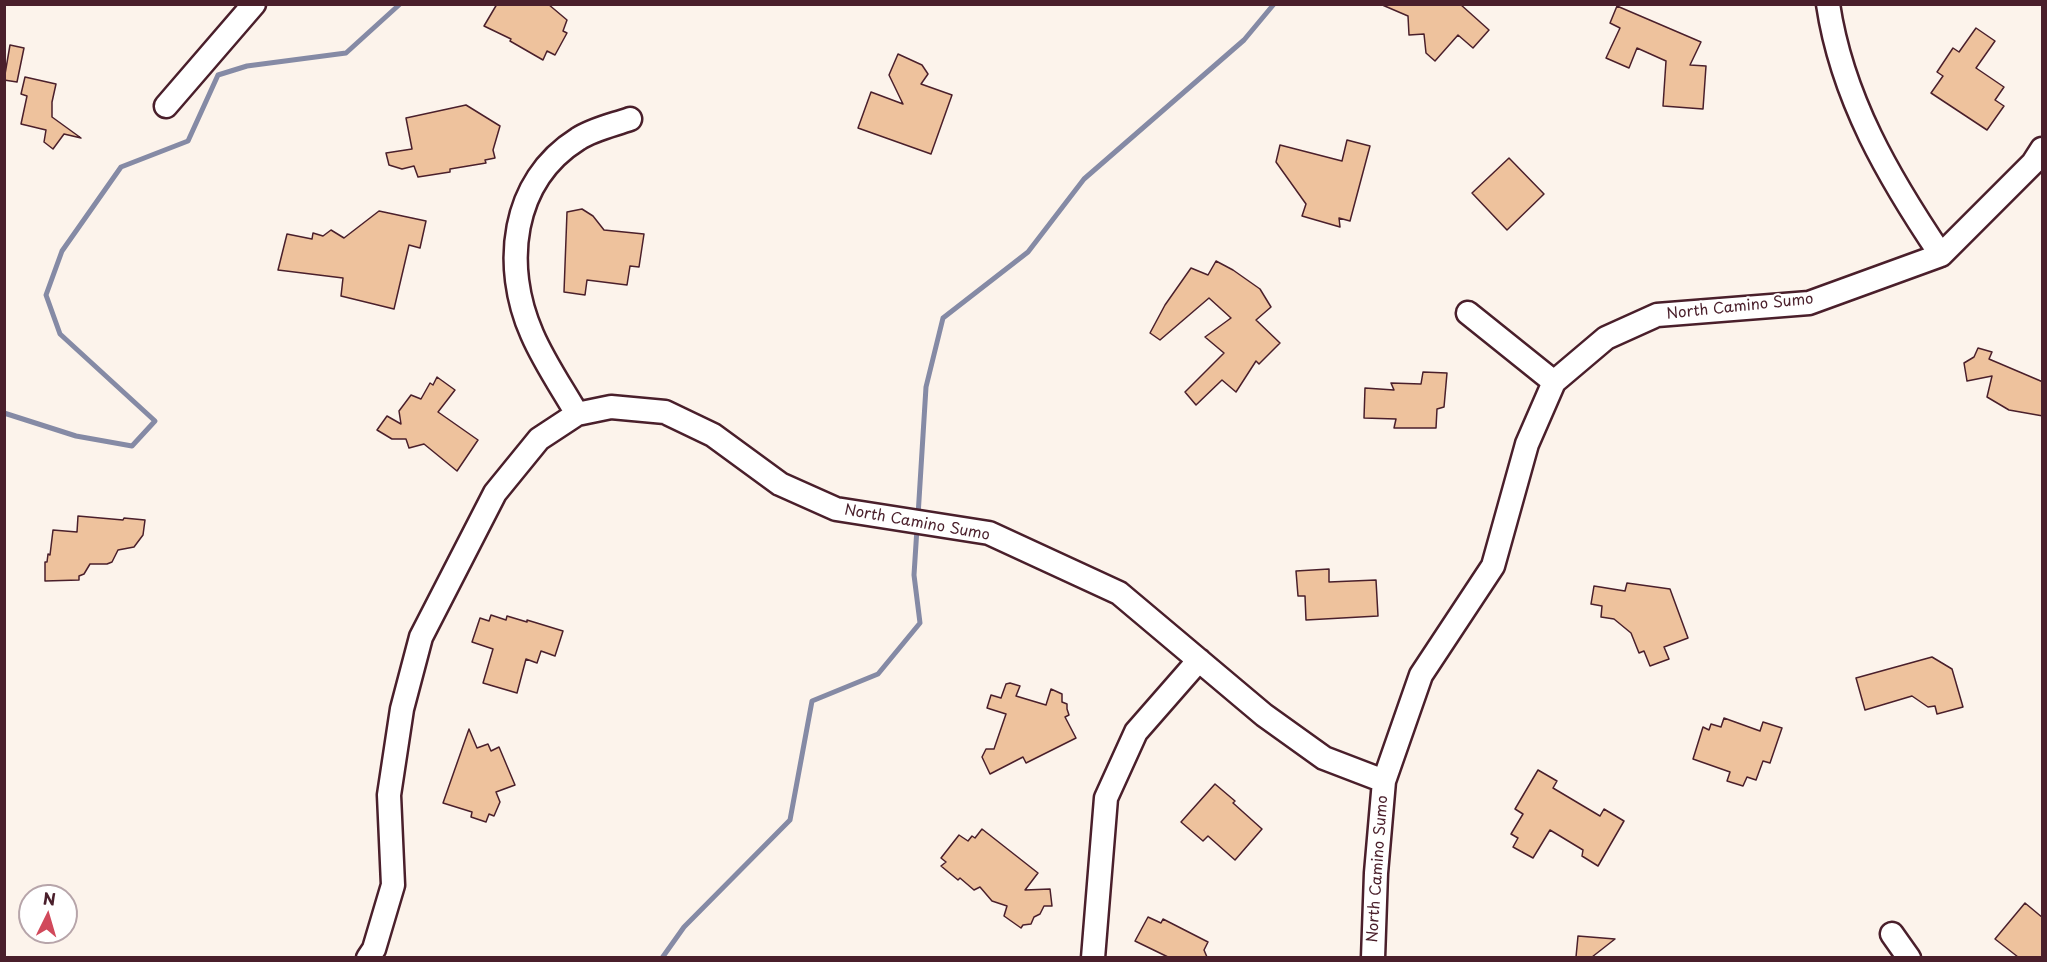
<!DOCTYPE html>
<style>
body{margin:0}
#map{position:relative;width:2047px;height:962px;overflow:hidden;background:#fcf3eb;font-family:"Playpen Sans",sans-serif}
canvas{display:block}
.frame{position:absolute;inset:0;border:6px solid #4a1f2b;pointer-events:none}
.north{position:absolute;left:18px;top:884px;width:60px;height:60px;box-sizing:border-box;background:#fff;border:2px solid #b7a5aa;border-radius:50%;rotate:5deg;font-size:16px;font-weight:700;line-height:24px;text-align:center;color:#4a1f2b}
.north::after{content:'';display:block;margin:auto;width:21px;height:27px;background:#d1495b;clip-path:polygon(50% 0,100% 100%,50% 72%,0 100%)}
</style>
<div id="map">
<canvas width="2047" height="962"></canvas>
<div class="frame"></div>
<div class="north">N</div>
</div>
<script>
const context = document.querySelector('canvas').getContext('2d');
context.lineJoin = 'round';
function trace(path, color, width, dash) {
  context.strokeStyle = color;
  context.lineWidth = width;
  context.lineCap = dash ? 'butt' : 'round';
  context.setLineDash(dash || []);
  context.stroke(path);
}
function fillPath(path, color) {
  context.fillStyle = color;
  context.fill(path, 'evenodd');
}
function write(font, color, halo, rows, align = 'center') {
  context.font = font + ' "Playpen Sans",sans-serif';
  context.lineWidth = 4.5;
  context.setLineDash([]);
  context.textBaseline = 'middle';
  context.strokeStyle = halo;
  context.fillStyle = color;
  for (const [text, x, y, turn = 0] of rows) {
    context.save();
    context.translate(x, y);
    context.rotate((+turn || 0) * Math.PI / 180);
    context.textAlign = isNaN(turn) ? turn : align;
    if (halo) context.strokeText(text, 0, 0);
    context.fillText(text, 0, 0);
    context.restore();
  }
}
trace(new Path2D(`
 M4,413L76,436L132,446L155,421L60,334L46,295L62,251L121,167L188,141L218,75L247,66L346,53L400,4
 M918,516L926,387L943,318L1028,252L1084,179L1244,40L1274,4
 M662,958L684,927L790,820L812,701L878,674L920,623L914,575L917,528`), '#858aa5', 5);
const building = new Path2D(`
 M497,4H548L567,20L563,31L567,33L555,55L547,51L543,60L510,41L511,39L484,26Z
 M1380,4H1460L1489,30L1473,48L1458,35L1435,61L1426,53L1424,34L1409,35L1408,16Z
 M1617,6L1701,42L1690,65L1706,66L1703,109L1663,106L1666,61L1637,48L1629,68L1606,58L1620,28L1610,23Z
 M1976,28L1995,41L1976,68L2004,87L1995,100L2004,106L1987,130L1931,93L1943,76L1937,72L1953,48L1959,52Z
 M10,45L24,48L17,82L4,80Z
 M898,54L922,65L928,74L921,84L952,95L931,154L858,128L871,92L903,104L889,75Z
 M25,77L56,84L52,102V117L81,138L64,134L53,149L44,142L46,130L21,124L27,96L21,94Z
 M466,105L500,126L493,150L495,158L485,160L486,163L450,169V172L418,177L414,166L402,169L389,165L386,153L412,149L406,118Z
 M1347,140L1370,146L1350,221L1339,218L1340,227L1302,216L1306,204L1276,162L1280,145L1342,161Z
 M1509,158L1544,194L1507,230L1472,193Z
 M582,209L593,216L604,230L644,234L639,267L630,266L627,285L587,280L585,295L564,292L567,212Z
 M379,211L426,221L420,248L409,245L394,309L341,296L343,278L278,270L287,234L312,239L313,233L323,236L331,230L344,238Z
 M1216,261L1233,270L1260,289L1271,307L1256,320L1280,343L1259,364L1256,361L1236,392L1222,380L1196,405L1185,392L1224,353L1205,337L1231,318L1209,298L1160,340L1150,333L1165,305L1191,268L1208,275Z
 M1978,348L1992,352L1989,359L2043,382V416L2009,410L1987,397L1992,376L1967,381L1964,363L1974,357Z
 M1423,372L1447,373L1444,407L1437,409L1436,428H1394L1396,419L1364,418L1365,388L1394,390L1391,383L1421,384Z
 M437,377L455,390L438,412L478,440L457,471L424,444L409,448L406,439H392L377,430L387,416L401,424L399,411L411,395L421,399L430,383L433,385Z
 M78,516L123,520L124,518L145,520L143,535L134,547L118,550L112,562L107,564H90L84,574L79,576V580L45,581V562H47L48,554L50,555L53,530L77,532Z
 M1329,569V582L1376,580L1378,616L1306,620L1305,596H1298L1296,571Z
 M1627,583L1670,589L1688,638L1664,647L1669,659L1650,666L1644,651L1639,653L1631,633L1614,619L1601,617L1602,606L1591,604L1594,586L1625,591Z
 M491,615L506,620L507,616L527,622V620L563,631L555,656L541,651L537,663L526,659L517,693L483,683L493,649L472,642L480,618L489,621Z
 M1932,657L1952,669L1963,707L1937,714L1935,706L1928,707L1912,696L1865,710L1856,678Z
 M1010,683L1020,686L1016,696L1046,705L1051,689L1062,694V702L1067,704V709L1069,715L1065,717L1076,738L1026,763L1023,757L990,774L982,757L986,749H994L1006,714L987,708L991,695L1001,698L1006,684Z
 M1724,718L1760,731L1763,722L1782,728L1770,763L1763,761L1756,780L1747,777L1743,786L1727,781L1730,772L1693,759L1703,727L1709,730L1711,724L1721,727Z
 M469,729L477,748L488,744L491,751L499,747L515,785L496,792L500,802L494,816L489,814L486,822L471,817L472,812L443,803Z
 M1538,770L1557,781L1553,788L1600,816L1604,809L1624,821L1598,866L1582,856L1583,850L1550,830L1533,858L1513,847L1518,838L1511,834L1523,814L1515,809Z
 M1215,784L1235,801L1233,803L1262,829L1235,860L1208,836L1203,841L1181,822Z
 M982,829L1038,873L1025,890L1050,889L1052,906H1044L1040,914L1034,917L1031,924L1023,925L1021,928L1004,916L1007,906L992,901L980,887L974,890L960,878L958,880L941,866L946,862L941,858L959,835L968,841L972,836L975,838Z
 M2025,903L2043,918V957H2018L1995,939Z
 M1148,917L1161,923L1163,919L1208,942L1204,950L1207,957H1168L1135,941Z
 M1578,936L1615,939L1592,957H1576Z`);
fillPath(building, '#eec29d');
trace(building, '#4a1f2b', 1.5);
const minor = new Path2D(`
 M1828,4C1842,98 1889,178 1941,255
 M166,106L254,4
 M1468,313L1554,382
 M577,414C562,388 544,362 532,334C502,266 511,181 578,139C593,129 613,125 630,119
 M1892,934L1909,958
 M368,958L374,949L393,885L389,795L402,709L421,637L495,493L539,439L577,414L611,407L665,412L713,435L780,484L836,509L989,533L1119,593L1264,715L1324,758L1384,781L1421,675L1493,566L1527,444L1554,382L1606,338L1657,315L1809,303L1941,255L2033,163L2042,149
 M1093,958L1106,798L1136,732L1199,660
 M1373,958L1376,873L1384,781`);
trace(minor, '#4a1f2b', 27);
trace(minor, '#fff', 22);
write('15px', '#4a1f2b', '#fff', [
 ["North Camino Sumo",1740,307,-6],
 ["North Camino Sumo",917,523,10],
 ["North Camino Sumo",1378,869,-86]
]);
</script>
